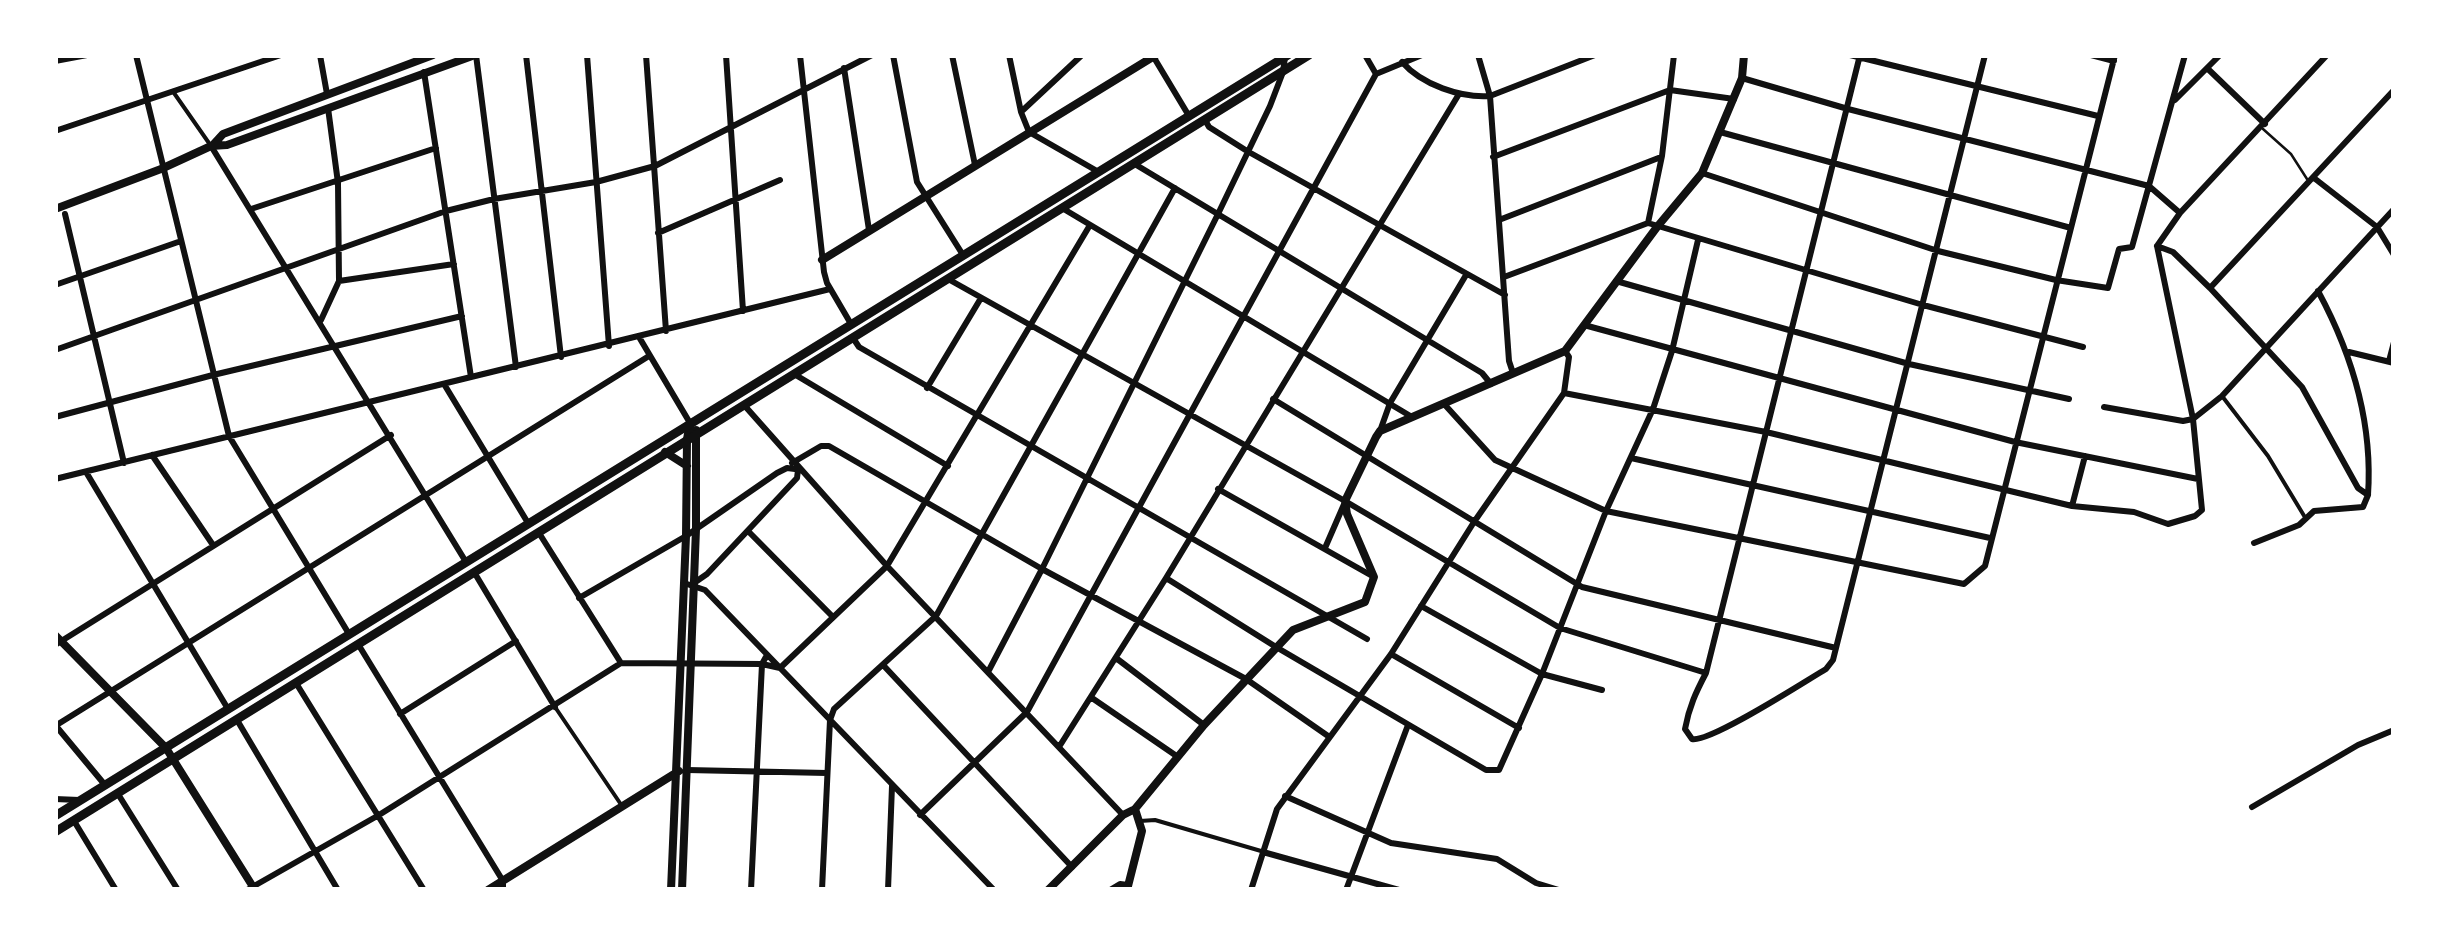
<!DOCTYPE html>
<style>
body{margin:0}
#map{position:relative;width:2449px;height:945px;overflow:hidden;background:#fff;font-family:Commissioner,sans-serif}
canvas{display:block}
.frame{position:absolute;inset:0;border:58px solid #fff;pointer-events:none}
</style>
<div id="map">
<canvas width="2449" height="945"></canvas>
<div class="frame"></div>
</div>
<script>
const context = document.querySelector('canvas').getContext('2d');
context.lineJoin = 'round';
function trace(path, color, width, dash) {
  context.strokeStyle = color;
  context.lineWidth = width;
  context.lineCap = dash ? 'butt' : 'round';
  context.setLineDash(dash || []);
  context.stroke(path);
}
trace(new Path2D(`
 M2263,129L2291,154L2307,179`), '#111', 2.5);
trace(new Path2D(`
 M174,93L211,146
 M2222,396L2268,456L2306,519
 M555,707L622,806
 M1140,821L1155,820L1261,851`), '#111', 4);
trace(new Path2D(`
 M136,55L229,436L349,634
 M320,55L327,94
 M476,55L516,367
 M526,55L561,357
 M587,55L609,346
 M646,55L666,331
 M726,55L743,311
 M800,55L824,272L827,283L851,324
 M893,55L917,182L963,255
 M952,55L975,165
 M1009,55L1021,112L1029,132L1097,171
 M1365,55L1376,74
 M1478,55L1490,96L1509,361L1513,373
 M1674,55L1662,156L1648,223L1923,305L2083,347
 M1850,55L2098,116
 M1860,55L1706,673C1696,692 1689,707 1685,729L1692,739C1710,743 1804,682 1826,669L1833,660L1985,55
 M2091,55L2114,61
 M1153,56L1189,116
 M55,61L87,55
 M1402,62C1422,85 1461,98 1490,96L1595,55
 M844,68L869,230
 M2208,69L2265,124
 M424,72L471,377
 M1376,74L1422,55
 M1742,78L1848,109L2149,186L2180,213
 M2175,100L2220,55
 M1022,111L1082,55
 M1205,120L1209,127L1247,151L1505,295
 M55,131L281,55
 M1720,132L2071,228
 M211,146L466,562
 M1493,157L1670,90L1734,99
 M1133,163L1482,373L1491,384
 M1702,173L1938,251L2056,280L2108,288L2119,249L2132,247L2185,55
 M2314,178L2377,227L2394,255
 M1062,208L1412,417
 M251,209L436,148
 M65,214L124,463
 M1499,220L1661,157
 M658,233L780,180
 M2157,246L2173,252L2210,288L2302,387L2358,488L2368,495
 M2157,246L2180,213L2327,55
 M1504,277L1648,223
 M948,279L1345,501L1560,628L1706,673
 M339,281L454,264
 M1616,281L1909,364L2069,399
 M55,285L181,241
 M2210,288L2394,90
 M321,320L339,281L338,183L328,108
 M1584,325L2015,442L2198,479
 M639,337L690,423
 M853,338L859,347L1367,639
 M55,350L446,211L494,199L596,182L655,166L872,55
 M2349,352L2394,363
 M2389,361L2394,342
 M794,374L948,466
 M444,384L528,523
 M927,388L981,298
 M1564,393L1766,432L2072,506L2134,512L2168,524L2195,516L2202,510L2193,419L2157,246
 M1273,399L1582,587L1836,648
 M744,405L887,566L1123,815
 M1445,405L1495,460L1606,511L1964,584L1985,566L2115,55
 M2104,407L2183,421L2193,419L2222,396L2394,209
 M55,417L213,375L462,316
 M1380,431L1390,403L1466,275
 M152,455L213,545
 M1631,458L1990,538
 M792,463L821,446H829L1042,569L1246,679L1328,736
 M86,472L228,709
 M55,479L830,289
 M1218,489L1374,577
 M2072,506L2085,456
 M748,531L833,617
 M539,533L621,663
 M2254,543L2299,525L2314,511L2363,507L2368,495C2373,422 2352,354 2318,291
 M1325,548L1345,502
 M474,572L555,707
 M1166,578L1276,647L1486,770H1499L1542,674L1606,511L1653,409L1672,351L1698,240
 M684,583L705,590L994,890
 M694,583L707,574L797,478L798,470
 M579,598L686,536L777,473L787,468L795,469
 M1421,606L1542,674L1602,690
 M358,644L503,881V890
 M55,645L391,435
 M1391,654L1519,728
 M1116,658L1204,725
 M884,666L1072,867
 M988,672L1042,569L1218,214L1270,106L1283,72L1285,57
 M296,683L424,890
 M1092,698L1178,757
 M400,714L516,641
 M237,720L338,890
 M55,726L649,356
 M56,726L105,785
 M1059,747L1166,578L1459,94
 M687,770L827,773
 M118,794L178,890
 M1285,796L1391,843L1497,859L1536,883L1559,890
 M55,799L79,800
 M2252,807L2358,745L2394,730
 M920,815L1027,712L1376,74
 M74,821L116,890
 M1263,852L1399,890
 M247,890L379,815L621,663L762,664L780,668L887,566L1090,225
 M751,890L762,664L767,655
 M822,890L830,720L834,709L936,616L1175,188
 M888,890L892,786
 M1110,890L1120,884L1128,885
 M1251,890L1277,809L1391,654L1474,522L1564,393L1569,357L1565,351
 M1346,890L1408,725`), '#111', 6);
trace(new Path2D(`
 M212,146L223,134L433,55
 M55,209L161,169L211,146L227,145L475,55
 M822,260L1156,55
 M665,452L687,466
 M55,635L166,748L255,890
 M488,890L679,771
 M671,890L686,536L687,439L690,423
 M682,890L696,529V430
 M1048,890L1123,815L1135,809L1204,725L1293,630L1365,602L1374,577L1347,514L1345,501L1376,437L1380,431L1565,351L1657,227L1702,173L1742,78L1744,55
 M1127,890L1142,831L1135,809`), '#111', 8);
trace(new Path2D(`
 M55,816L1288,55
 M55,832L1309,55`), '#111', 9);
</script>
